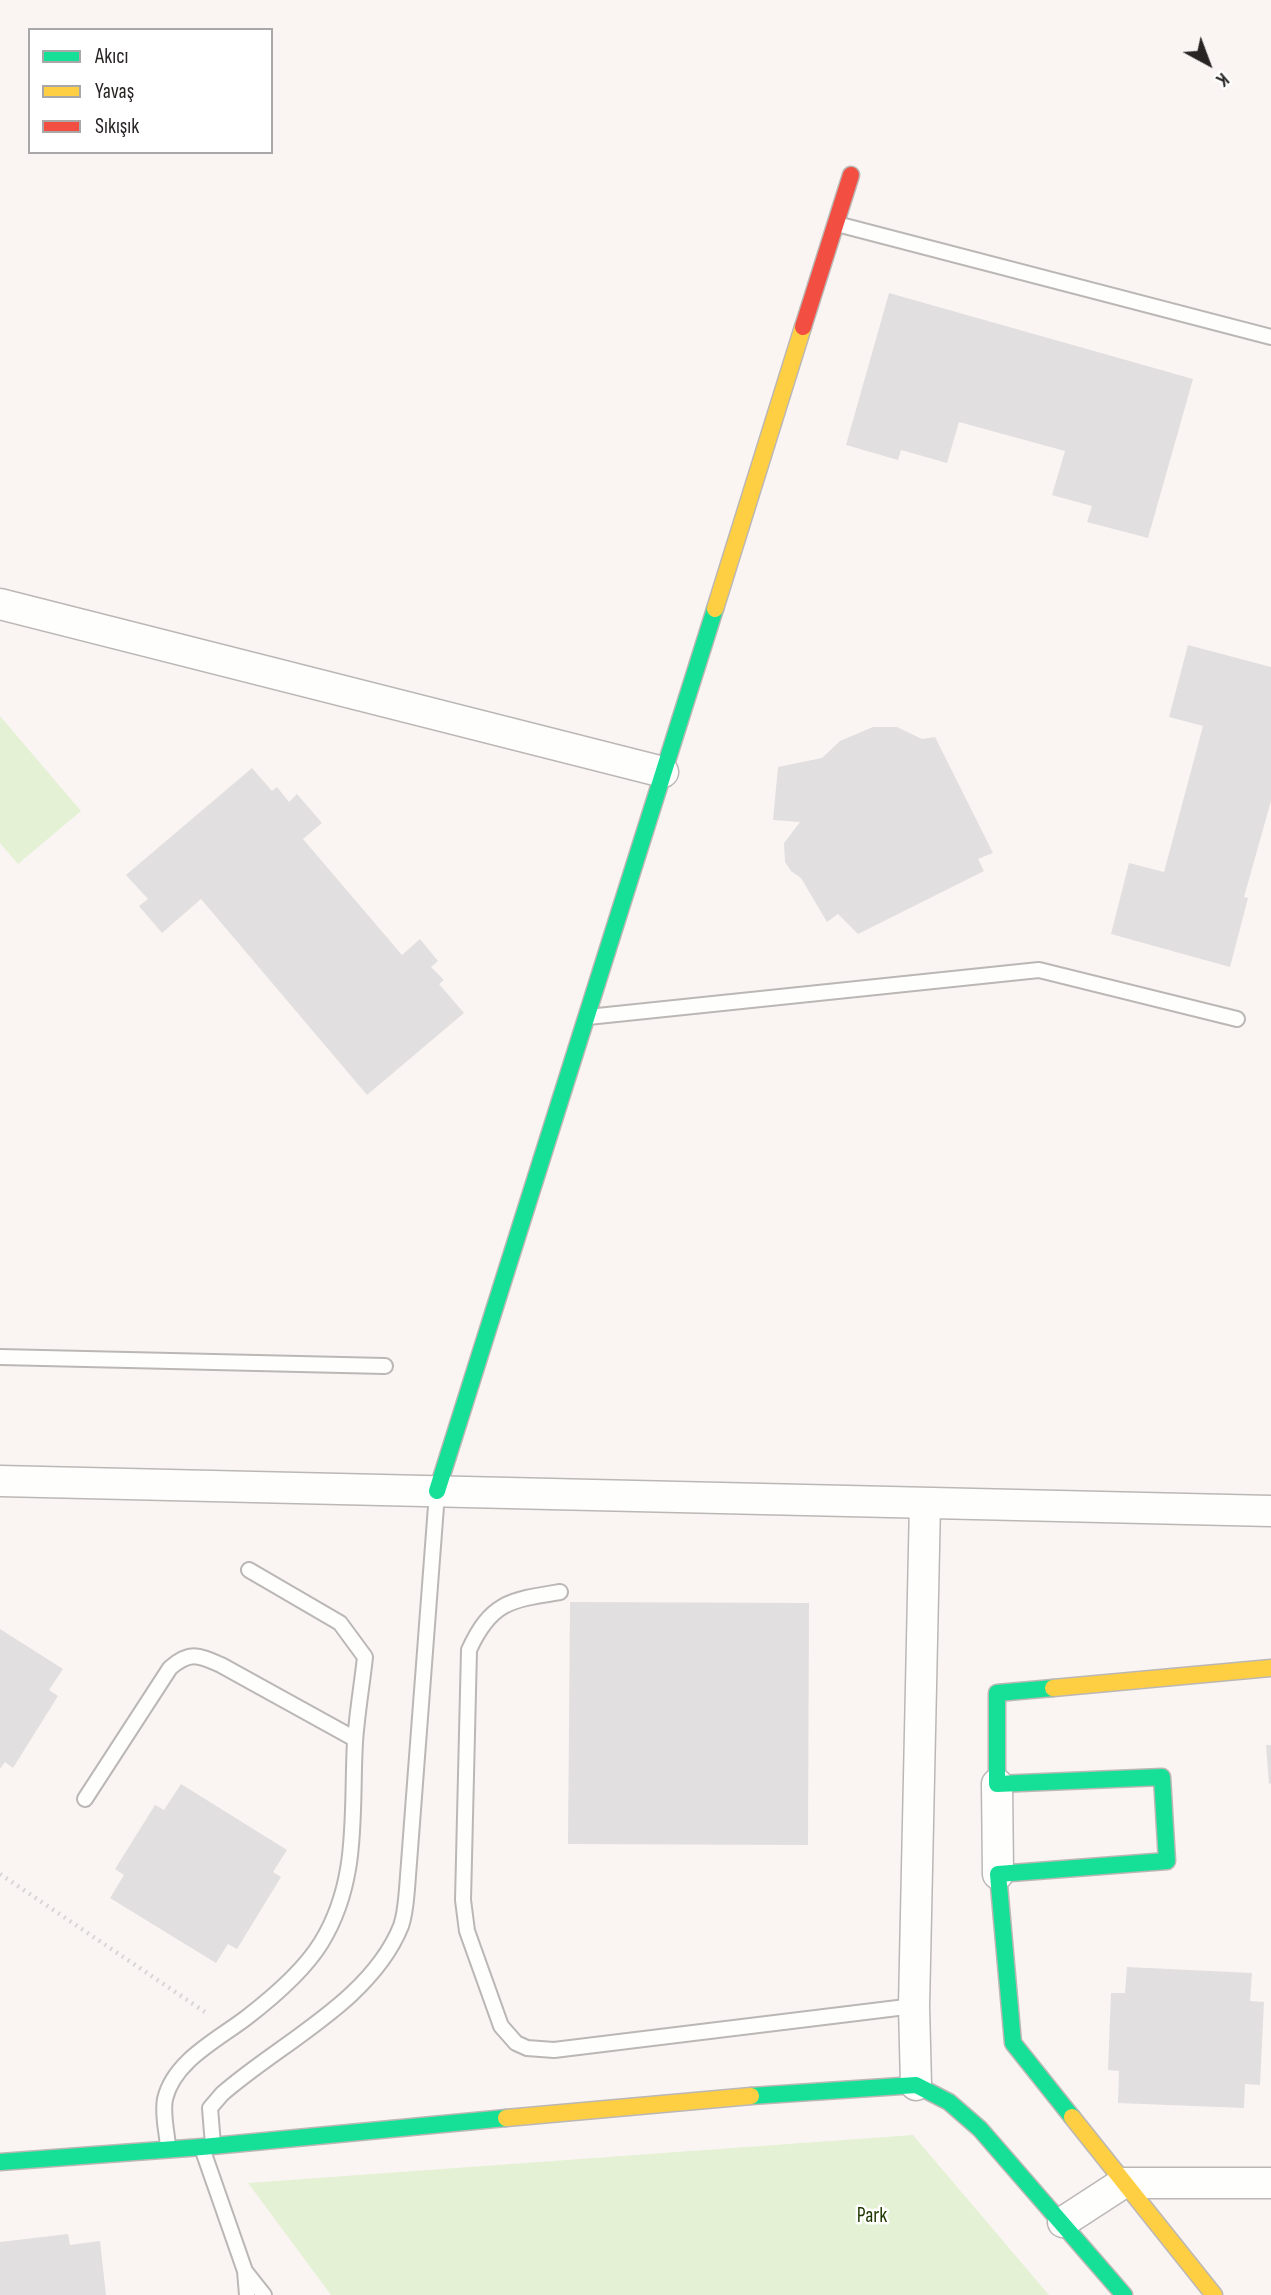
<!DOCTYPE html>
<meta charset="utf-8">
<style>
body{margin:0}
#map{position:relative;width:1271px;height:2295px;overflow:hidden;background:#faf5f3;font-family:"Sofia Sans Condensed",sans-serif}
canvas{display:block}
.legend{position:absolute;left:28px;top:28px;width:245px;height:126px;box-sizing:border-box;background:#fff;border:2px solid #a9a7a7;margin:0;padding:9px 12px;list-style:none;font-size:21px;color:#272423}
.legend li{display:flex;align-items:center;gap:14px;height:35px}
.legend b{width:35px;border:2px solid #a9a7a7}
.north{position:absolute;left:1173px;top:28px;width:70px;height:70px;-webkit-text-stroke:5px #fff;paint-order:stroke;rotate:139deg;font-size:19px;font-weight:700;line-height:28px;text-align:center;color:#272423}
.north::after{content:'';display:block;margin:auto;width:24px;height:32px;background:#272423;clip-path:polygon(50% 0,100% 100%,50% 72%,0 100%)}
</style>
<div id="map">
<canvas width="1271" height="2295"></canvas>
<ul class="legend">
<li><b style="height:9px;background:#16e098"></b>Akıcı</li>
<li><b style="height:9px;background:#ffcf43"></b>Yavaş</li>
<li><b style="height:9px;background:#f24e42"></b>Sıkışık</li>
</ul>
<div class="north">K</div>
</div>
<script>
const context = document.querySelector('canvas').getContext('2d');
context.lineJoin = 'round';
function fillPath(path, color) {
  context.fillStyle = color;
  context.fill(path, 'evenodd');
}
function trace(path, color, width, dash) {
  context.strokeStyle = color;
  context.lineWidth = width;
  context.lineCap = dash ? 'butt' : 'round';
  context.setLineDash(dash || []);
  context.stroke(path);
}
function write(font, color, halo, rows, align = 'center') {
  context.font = font + ' "Sofia Sans Condensed",sans-serif';
  context.lineWidth = 5;
  context.setLineDash([]);
  context.textBaseline = 'middle';
  context.strokeStyle = halo;
  context.fillStyle = color;
  for (const [text, x, y, turn = 0] of rows) {
    context.save();
    context.translate(x, y);
    context.rotate((+turn || 0) * Math.PI / 180);
    context.textAlign = isNaN(turn) ? turn : align;
    if (halo) context.strokeText(text, 0, 0);
    context.fillText(text, 0, 0);
    context.restore();
  }
}
fillPath(new Path2D(`
 M0,716L81,811L18,864L0,843Z
 M913,2135L1049,2295H331L248,2183Z`), '#e4f1d4');
fillPath(new Path2D(`
 M889,293L1193,379L1148,538L1087,522L1092,506L1052,495L1065,451L959,422L947,463L901,450L898,460L846,445Z
 M1188,645L1271,667V801L1244,897L1248,898L1230,967L1111,934L1129,863L1164,872L1203,726L1169,717Z
 M873,727H897L922,739L935,737L993,853L978,859L984,871L858,934L838,914L827,922L801,878L791,871L785,862L784,843L800,822L773,820L778,767L822,758L840,741Z
 M252,768L272,791L277,787L289,802L297,794L322,823L303,839L402,955L420,939L438,961L431,967L444,980L439,984L464,1013L367,1095L201,899L162,933L139,906L148,899L126,875Z
 M570,1602L809,1603L808,1845L568,1844Z
 M0,1629L63,1669L49,1690L58,1696L13,1768L5,1762L0,1769Z
 M1266,1745H1271V1783L1269,1784Z
 M181,1784L287,1850L273,1872L281,1877L237,1949L228,1944L216,1963L110,1898L124,1875L115,1869L155,1805L164,1810Z
 M1127,1967L1252,1973L1250,2001L1264,2002L1260,2085L1245,2084L1244,2108L1118,2103L1119,2071L1108,2070L1111,1993H1125Z
 M68,2234L70,2245L100,2241L106,2295H0V2242Z`), '#e1dfdf');
const lane = new Path2D(`
 M837,224L1271,337
 M588,1017L1039,970L1237,1019
 M0,1357L385,1366
 M560,1592C510,1600 491,1602 469,1650L463,1900L467,1931L501,2026L516,2043L527,2048L554,2050L914,2006
 M85,1799L170,1668C190,1651 198,1655 221,1665L355,1739
 M213,2145L210,2108L222,2094C280,2043 371,2001 401,1926C405,1915 406,1901 407,1889L437,1493
 M168,2147C167,2132 162,2114 165,2099C174,2061 217,2040 246,2018C272,1998 303,1972 321,1943C360,1880 351,1812 355,1742C357,1713 362,1685 365,1657L340,1623L249,1570
 M202,2148L245,2271L247,2295
 M245,2271L264,2295`);
const street = new Path2D(`
 M0,604L663,772
 M0,1481L1271,1511
 M997,1784L998,1874
 M916,2085L914,2006L925,1503
 M1063,2222L1123,2183H1271`);
const fast = new Path2D(`
 M437,1491L715,609
 M1053,1688L997,1693V1784L1162,1777L1167,1861L998,1874L1013,2043L1072,2117
 M751,2096L916,2085L949,2102L980,2129L1124,2295
 M0,2162L202,2147L506,2118`);
const slow = new Path2D(`
 M715,609L803,327
 M1053,1688L1271,1668
 M1072,2117L1214,2295
 M506,2118L751,2096`);
const jam = new Path2D(`
 M803,327L851,175`);
trace(lane, '#bbb7b5', 18);
trace(street, '#bbb7b5', 33);
trace(fast, '#bbb7b5', 19);
trace(slow, '#bbb7b5', 19);
trace(jam, '#bbb7b5', 19);
trace(new Path2D(`
 M0,1874L208,2014`), '#d8d6d6', 4.5, [2, 5]);
trace(lane, '#fefefd', 14);
trace(street, '#fefefd', 30);
trace(fast, '#16e098', 16);
trace(slow, '#ffcf43', 16);
trace(jam, '#f24e42', 16);
write('21px', '#1e3700', '#fff', [
 ["Park",872,2217]
]);
</script>
